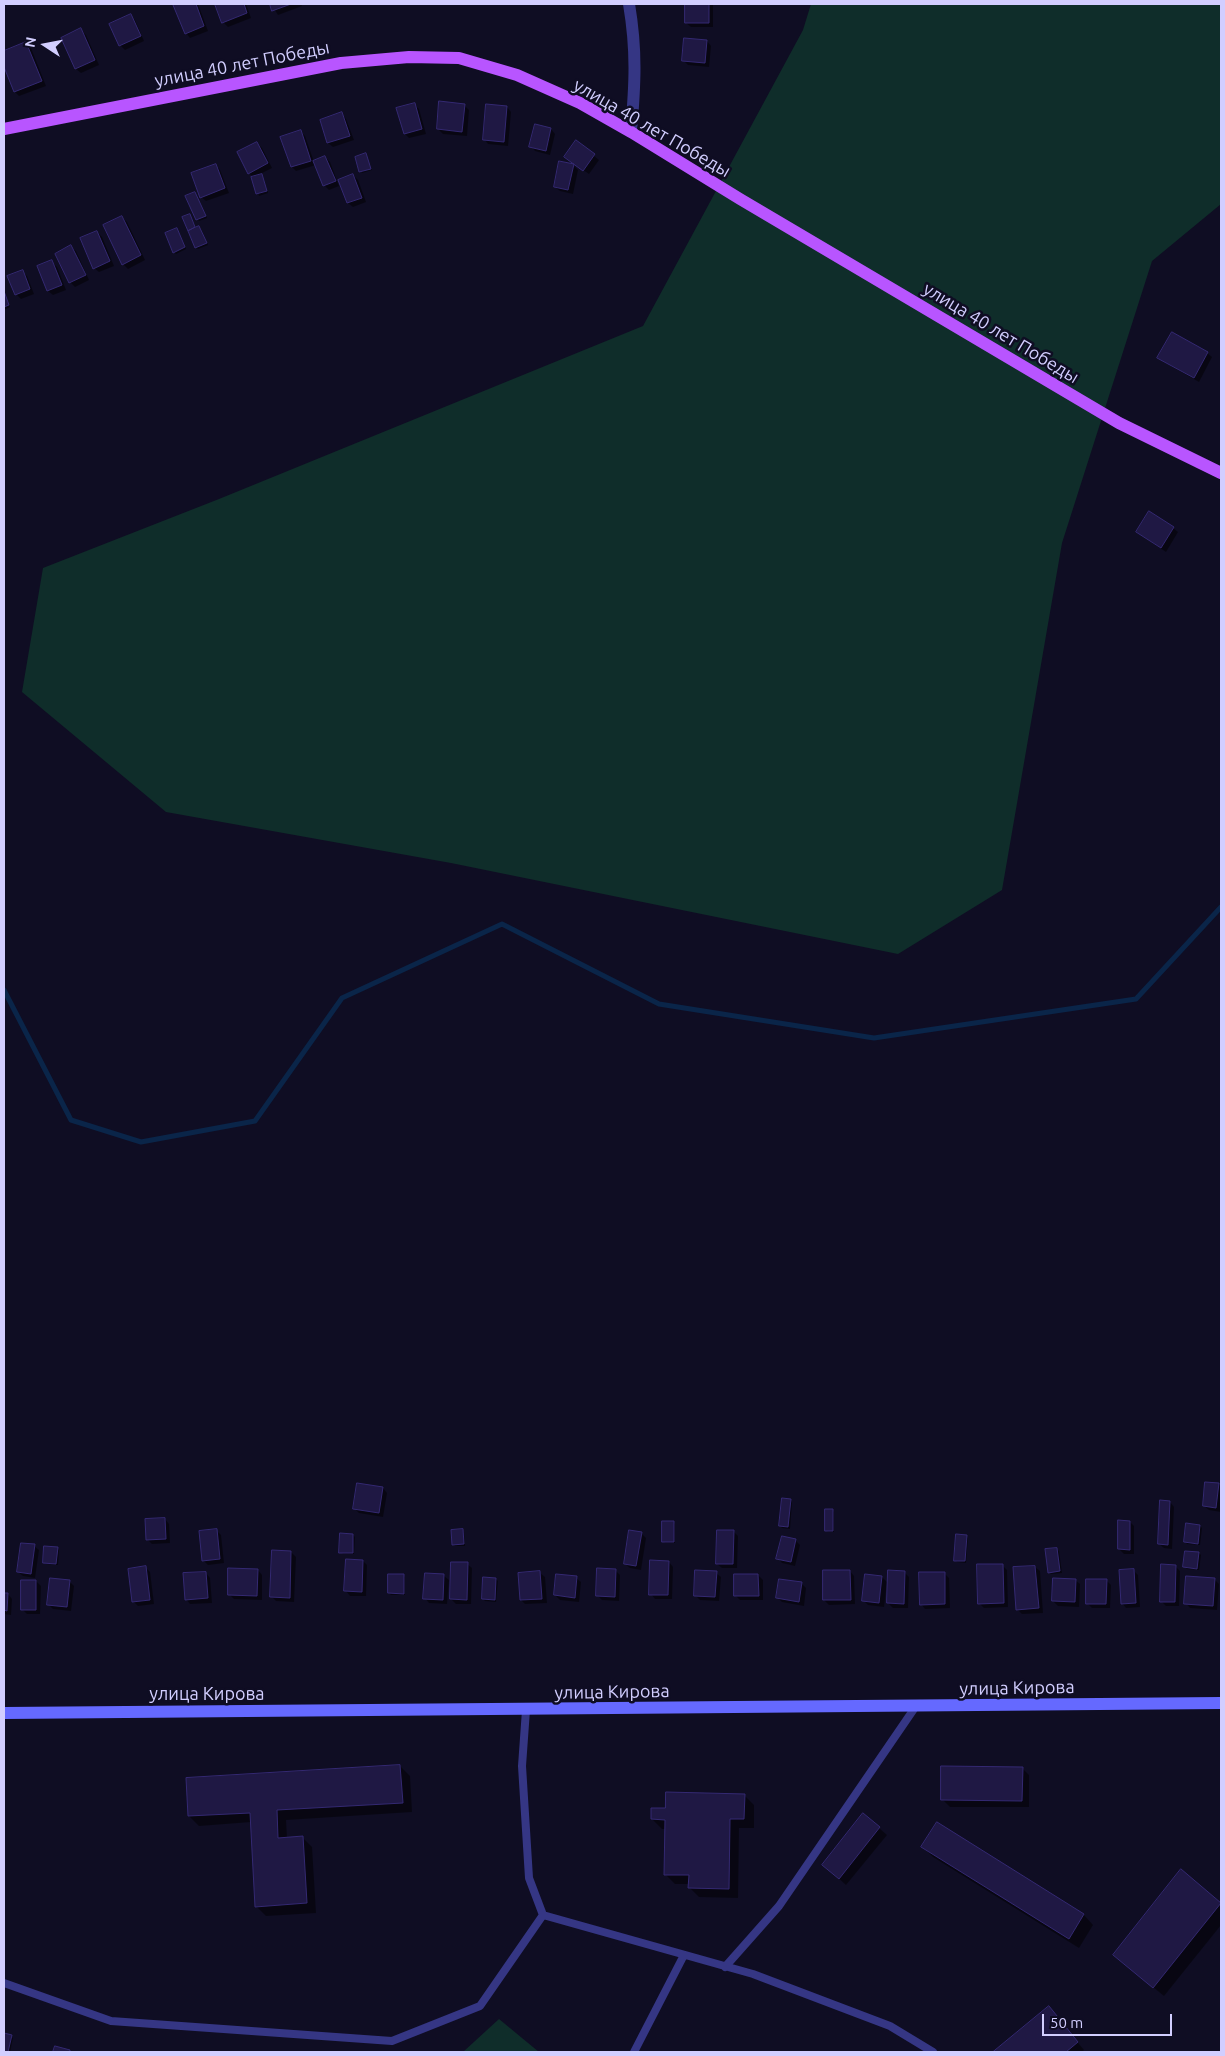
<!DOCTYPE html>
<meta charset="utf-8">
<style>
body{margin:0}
#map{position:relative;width:1225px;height:2056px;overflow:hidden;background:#0f0d23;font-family:Ubuntu,sans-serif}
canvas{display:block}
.frame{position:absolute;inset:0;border:5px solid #d2ceff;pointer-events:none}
.north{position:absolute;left:20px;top:20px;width:50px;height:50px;-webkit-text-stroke:4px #0f0d23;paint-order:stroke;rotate:281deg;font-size:14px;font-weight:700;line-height:20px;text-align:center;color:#d2ceff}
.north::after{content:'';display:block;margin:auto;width:18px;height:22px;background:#d2ceff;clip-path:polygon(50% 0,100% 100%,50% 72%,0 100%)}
.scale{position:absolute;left:1042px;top:2014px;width:130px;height:22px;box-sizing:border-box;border:2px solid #d2ceff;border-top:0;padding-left:6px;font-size:15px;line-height:18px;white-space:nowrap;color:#d2ceff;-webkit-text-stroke:4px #0f0d23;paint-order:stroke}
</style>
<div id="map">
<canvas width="1225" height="2056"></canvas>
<div class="frame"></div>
<div class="north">N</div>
<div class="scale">50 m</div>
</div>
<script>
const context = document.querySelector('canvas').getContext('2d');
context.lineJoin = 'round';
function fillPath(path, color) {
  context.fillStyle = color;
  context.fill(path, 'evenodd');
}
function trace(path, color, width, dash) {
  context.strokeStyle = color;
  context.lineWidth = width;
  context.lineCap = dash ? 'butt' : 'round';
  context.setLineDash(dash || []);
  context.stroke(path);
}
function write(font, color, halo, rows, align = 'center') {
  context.font = font + ' Ubuntu,sans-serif';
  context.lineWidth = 5;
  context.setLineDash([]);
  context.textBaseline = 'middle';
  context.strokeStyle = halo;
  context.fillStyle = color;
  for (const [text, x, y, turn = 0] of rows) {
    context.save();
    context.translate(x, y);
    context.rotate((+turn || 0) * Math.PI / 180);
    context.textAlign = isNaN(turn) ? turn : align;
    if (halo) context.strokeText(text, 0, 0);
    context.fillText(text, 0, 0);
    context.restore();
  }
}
fillPath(new Path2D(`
 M811,4H1221V204L1152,261L1062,543L1002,890L898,954L451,863L166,812L22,692L43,568L219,499L643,326L803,30Z
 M499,2019L539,2052H463Z`), '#0f2d2a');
fillPath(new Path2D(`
 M180,4H198L208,31L190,38L186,33L175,6Z
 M216,4H246L251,18L228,27L223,22Z
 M271,4H301L302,6L278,15Z
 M686,4H713V27H691L686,23Z
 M130,16L135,20L144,41L125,50L120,45Z
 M81,30L86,35L99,65L81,73L76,69Z
 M707,41L711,46L709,67L688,65L683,60Z
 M26,44L31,48L46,86L19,96L15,92L4,64V53Z
 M414,104L419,109L426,134L409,138L405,134L398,109Z
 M464,105L469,110L467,136L443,134L438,129Z
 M507,107L511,112L508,146L488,144L484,139Z
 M342,114L346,119L354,140L333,147L328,143L321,121Z
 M551,129L555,134L550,155L535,151L531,146Z
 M301,132L305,136L314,162L325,157L330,162L339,186L329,190L324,185L316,165L296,171L292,167Z
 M576,142L599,160L589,174L570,161Z
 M257,143L262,148L272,168L260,174L263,177L268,193L259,196L254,178L249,173Z
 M366,155L372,170L362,173L361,171Z
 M216,165L220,170L229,193L206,201L201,197Z
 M573,165L578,170L573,194L560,191L555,187Z
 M353,175L358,180L366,202L353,207L348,203Z
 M195,193L207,218L199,221L197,219Z
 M122,217L127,222L145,260L128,269L123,264Z
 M184,218H191L196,228L199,227L201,229L208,245L198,249L196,248Z
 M97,232L102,237L114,266L99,272L94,268Z
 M178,232L186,249L176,254L174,252Z
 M71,247L76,251L89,280L75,287L70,282Z
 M52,262L57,267L66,290L53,295L48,291L39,267Z
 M22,271L27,276L34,294L21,299L16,294Z
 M4,290L10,307L4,310Z
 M1207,353L1212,357L1199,382L1164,362L1159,358Z
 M1173,528L1178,532L1166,552L1137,532Z
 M1219,1484L1221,1487V1512L1209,1510L1204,1506Z
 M383,1488L387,1493L383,1517L359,1513L354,1508Z
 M790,1500L792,1502L790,1529L782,1528L780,1526Z
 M1170,1502L1174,1507L1172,1549L1164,1548L1159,1544Z
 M832,1510L834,1512V1532H828L826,1530Z
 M165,1519L169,1524L170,1543L152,1544L147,1539Z
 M673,1522L675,1524V1543H665L663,1541Z
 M1130,1522L1134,1526V1554H1124L1119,1549Z
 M1187,1525L1200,1526L1202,1528L1200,1545L1187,1544L1185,1542Z
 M462,1530L464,1532L465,1546H455L453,1544Z
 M217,1531L221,1535L224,1563L208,1565L203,1560Z
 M733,1531L738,1536L737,1568H722L717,1564Z
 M641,1533L646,1538L641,1570L630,1568L625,1564Z
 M353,1535L355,1537L354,1554H343L341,1552Z
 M966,1536L968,1538L966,1563L957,1562L955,1560Z
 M796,1541L800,1545L795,1566L782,1563L778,1558Z
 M34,1546L39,1550L35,1578L23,1576L18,1572Z
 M57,1548L59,1550L58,1565L46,1564L44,1562Z
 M1057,1549L1059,1551L1062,1573L1051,1574L1049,1572Z
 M291,1552L296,1557L294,1602L276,1601L272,1597Z
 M1199,1553L1201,1555L1199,1570L1187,1569L1185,1567Z
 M363,1561L367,1565L366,1596H350L346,1591Z
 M669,1562L673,1567L672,1599H655L651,1594Z
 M467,1564L472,1568L471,1604H456L451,1599Z
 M1002,1565L1007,1570L1008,1607L984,1608L979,1603Z
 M1175,1566L1180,1571L1179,1606H1166L1161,1601Z
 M1035,1567L1040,1571L1043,1613L1022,1614L1017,1609Z
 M146,1568L150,1572L154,1604L138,1606L133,1601Z
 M258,1570L262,1575V1600L234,1599L229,1594Z
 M615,1570L620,1575L619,1601L602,1600L597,1595Z
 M850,1571L854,1576L855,1604L829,1605L824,1600Z
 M1134,1571L1138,1575L1140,1607L1126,1608L1122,1603Z
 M904,1572L909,1577L908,1608H893L888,1603Z
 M206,1573L210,1578L212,1603L190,1604L186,1599Z
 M540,1573L545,1577L547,1603L525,1604L521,1600Z
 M716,1573L721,1577L719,1601L700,1600L695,1595Z
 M944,1573L949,1578L950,1608L925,1609L921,1604Z
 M403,1575L405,1577V1595H391L389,1593Z
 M758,1575L763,1580V1600H740L735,1595Z
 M444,1576L449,1580L447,1604L429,1603L425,1598Z
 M866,1576L882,1577L887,1582L884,1607L868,1605L863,1600Z
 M576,1578L581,1582L579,1602L560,1600L555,1595Z
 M496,1579L498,1581L496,1602L485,1601L483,1599Z
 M1214,1579L1219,1584L1217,1610L1190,1608L1186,1603Z
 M1075,1580L1080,1584L1079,1607L1058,1606L1053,1601Z
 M1106,1580L1111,1585L1110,1608H1092L1087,1603Z
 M36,1581L41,1586L40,1614H27L22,1609Z
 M70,1582L74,1586L71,1611L53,1609L48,1604Z
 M802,1584L806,1588L804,1606L782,1602L777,1597Z
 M4,1594H8L12,1599L11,1615L4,1614Z
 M400,1766L410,1776L412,1812L286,1820L287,1838L302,1837L312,1847L316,1913L266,1916L256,1906L251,1822L199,1826L189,1816Z
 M1022,1768L1029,1775V1807H950L942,1799Z
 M744,1795L754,1805V1828H739L738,1898L699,1897L690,1888V1884H675L665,1874L666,1829H662L652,1819L667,1809Z
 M937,1824L1084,1915L1093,1925L1079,1948L933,1857L923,1847Z
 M879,1828L887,1835L846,1885L824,1865Z
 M1182,1871L1221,1903V1925L1164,1996L1114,1955Z
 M1049,2008L1084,2050L1082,2052H995Z
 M4,2034L13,2038L10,2052H4Z`), '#0007');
trace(new Path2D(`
 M4,990L71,1120L141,1142L255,1121L342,998L502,924L659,1004L874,1038L1136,999L1221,907`), '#0a2549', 5);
const building = new Path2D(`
 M176,4H196L204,26L185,34L173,5Z
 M215,4H244L247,13L222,23Z
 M270,4H291L272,11Z
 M685,4H709V23H685Z
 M131,14L141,36L119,46L109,24Z
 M81,28L95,60L75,69L61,38Z
 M684,38L707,40L705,63L682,61Z
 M26,42L42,81L14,92L4,67V51Z
 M439,101L465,104L462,132L437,129Z
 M415,103L422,129L404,134L396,108Z
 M486,104L507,106L504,142L483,140Z
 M342,112L350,136L327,143L320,120Z
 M535,124L551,128L546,151L529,147Z
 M301,130L311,161L291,167L280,137Z
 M576,140L595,154L583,171L564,157Z
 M257,142L268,163L248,174L237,152Z
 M366,153L371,169L359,172L355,157Z
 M325,156L336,181L323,186L313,161Z
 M559,161L574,164L568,190L554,187Z
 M216,164L225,188L200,198L191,173Z
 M262,174L267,191L256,194L251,177Z
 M353,174L362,198L347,203L338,180Z
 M195,192L206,216L196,220L185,196Z
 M190,214L195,227L188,231L182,217Z
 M122,216L141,255L122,265L103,225Z
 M199,226L207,243L195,248L188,231Z
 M177,228L185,247L173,253L165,233Z
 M97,231L110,261L93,269L80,238Z
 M71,245L86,275L69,283L55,254Z
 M52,260L62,285L47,291L37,266Z
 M23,270L30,289L15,295L7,276Z
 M4,291L9,305L4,307Z
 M1172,332L1208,352L1194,378L1157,358Z
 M1149,511L1174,527L1161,548L1136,532Z
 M1205,1482L1219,1483L1216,1508L1203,1506Z
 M357,1483L383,1487L379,1513L353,1509Z
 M782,1498L791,1499L788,1527L779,1526Z
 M1160,1500L1170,1501L1168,1545L1158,1544Z
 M825,1509H833V1531H825Z
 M165,1518L166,1539L146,1540L145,1519Z
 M1118,1520L1130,1521V1550L1118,1549Z
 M662,1521H674V1542H662Z
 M1186,1523L1200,1525L1198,1544L1184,1542Z
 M217,1529L220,1559L202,1561L199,1531Z
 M463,1529L464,1544L452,1545L451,1530Z
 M629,1530L642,1532L636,1566L624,1564Z
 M717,1530H734L733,1564H716Z
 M340,1533L353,1534V1553H339Z
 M956,1534L967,1535L965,1561H954Z
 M782,1536L796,1539L791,1562L776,1559Z
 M21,1543L35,1544L31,1574L17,1572Z
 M44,1546L58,1547L56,1564L43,1563Z
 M1057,1548L1060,1571L1048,1573L1045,1549Z
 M272,1550L291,1551L290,1598L270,1597Z
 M1185,1551L1199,1552L1197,1569L1183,1567Z
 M346,1559L363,1560L362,1592L344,1591Z
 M650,1560L669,1561L668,1595H649Z
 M451,1562H468L467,1600L450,1599Z
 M977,1564H1003L1004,1603L978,1604Z
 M1161,1564L1176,1565L1175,1602H1160Z
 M146,1566L150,1600L132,1602L128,1569Z
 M1035,1566L1039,1608L1016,1610L1013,1567Z
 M228,1568L258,1569L257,1596L228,1595Z
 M597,1568L616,1569L615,1597L596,1596Z
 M1134,1569L1136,1603L1121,1604L1119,1570Z
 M695,1570L717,1571L715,1597L694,1596Z
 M823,1570H850L851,1600H823Z
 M888,1570L905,1571L904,1604L887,1603Z
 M540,1571L542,1599L520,1600L518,1573Z
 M206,1572L208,1598L185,1600L183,1573Z
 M919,1572H945V1604L920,1605Z
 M425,1573L444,1574L443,1600L423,1599Z
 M388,1574H404V1594L388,1593Z
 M556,1574L577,1576L575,1598L554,1595Z
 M734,1574H758L759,1596H734Z
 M865,1574L882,1576L879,1603L862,1601Z
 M1186,1576L1215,1578L1213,1606L1184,1604Z
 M483,1577L496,1578L495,1600L482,1599Z
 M50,1578L70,1580L67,1607L47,1605Z
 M1053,1578L1076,1579L1075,1602L1052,1601Z
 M779,1579L802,1582L799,1602L776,1598Z
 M1086,1579H1107L1106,1604H1086Z
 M21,1580H36V1610H21Z
 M4,1593H8L7,1611L4,1610Z
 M400,1765L403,1803L277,1810L278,1838L303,1836L307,1903L255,1907L250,1813L188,1816L186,1778Z
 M941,1766L1023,1767L1022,1801L941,1800Z
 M666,1792L745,1794L744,1819H730L729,1889L688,1888L689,1875H664L665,1820L651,1819V1808H665Z
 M863,1813L880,1827L839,1879L822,1865Z
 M937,1822L1084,1914L1069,1939L921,1847Z
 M1181,1869L1221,1903L1153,1988L1113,1955Z
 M1049,2006L1078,2042L1066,2052H993Z
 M4,2033L12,2035L8,2052H4Z
 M55,2046L70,2050V2052H53Z`);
fillPath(building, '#1f1844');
trace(building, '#342972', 1);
trace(new Path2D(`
 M543,1915L753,1974L890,2026L933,2052
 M725,1967L779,1906L916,1706
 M4,1983L111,2021L392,2041L480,2006L543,1915L529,1878L522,1766L526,1710
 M634,2052L684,1955`), '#353684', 8);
trace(new Path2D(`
 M629,4C637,51 635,85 631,132`), '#353684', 12);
trace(new Path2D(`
 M4,1713L1221,1703`), '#6569ff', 12);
trace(new Path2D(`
 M4,129L341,63L409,57L459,58L517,75L580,103L631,132L740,199L1119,423L1221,473`), '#b855ff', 12);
write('18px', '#d2ceff', '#0f0d23', [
 ["улица 40 лет Победы",242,64,-11],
 ["улица 40 лет Победы",652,128,30],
 ["улица 40 лет Победы",1001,333,31],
 ["улица Кирова",1017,1688,-1],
 ["улица Кирова",612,1692,-1],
 ["улица Кирова",207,1694]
]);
</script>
